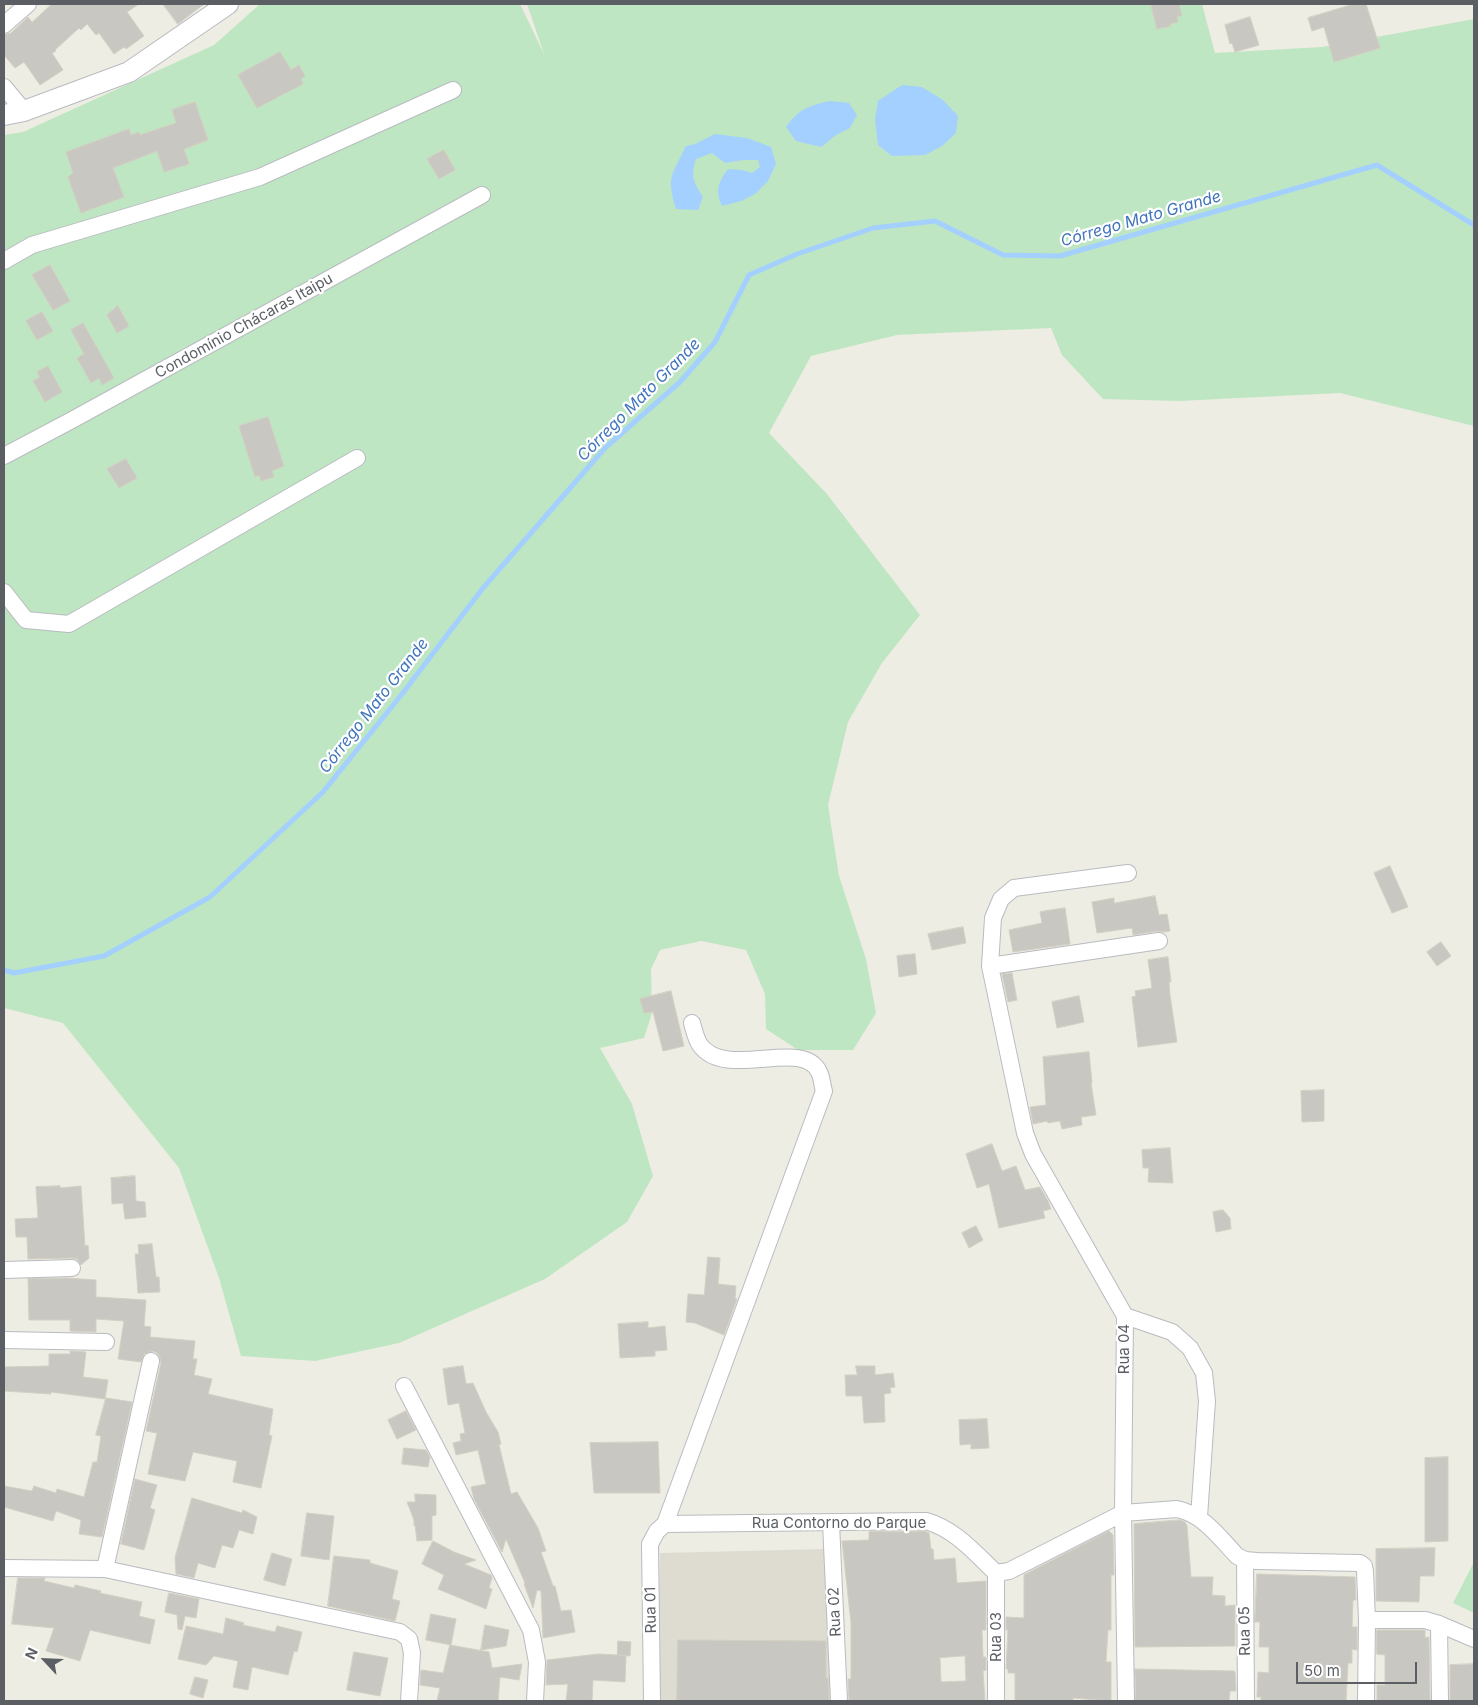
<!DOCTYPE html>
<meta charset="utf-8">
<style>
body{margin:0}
#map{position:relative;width:1478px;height:1705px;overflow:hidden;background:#eeede3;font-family:Inter,sans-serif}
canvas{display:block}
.frame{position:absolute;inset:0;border:5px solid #5b5f64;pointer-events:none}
.north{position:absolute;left:20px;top:1635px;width:50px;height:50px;-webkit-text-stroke:4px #fff;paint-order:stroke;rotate:295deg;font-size:14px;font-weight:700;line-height:20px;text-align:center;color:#5b5f64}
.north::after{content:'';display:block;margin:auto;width:18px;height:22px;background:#5b5f64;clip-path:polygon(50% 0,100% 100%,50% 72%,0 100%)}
.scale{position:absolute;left:1296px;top:1662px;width:121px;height:22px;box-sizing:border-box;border:2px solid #5b5f64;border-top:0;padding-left:6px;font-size:15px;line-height:18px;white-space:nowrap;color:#5b5f64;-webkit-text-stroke:4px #fff;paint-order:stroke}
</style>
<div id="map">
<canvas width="1478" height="1705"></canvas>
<div class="frame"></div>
<div class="north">N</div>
<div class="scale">50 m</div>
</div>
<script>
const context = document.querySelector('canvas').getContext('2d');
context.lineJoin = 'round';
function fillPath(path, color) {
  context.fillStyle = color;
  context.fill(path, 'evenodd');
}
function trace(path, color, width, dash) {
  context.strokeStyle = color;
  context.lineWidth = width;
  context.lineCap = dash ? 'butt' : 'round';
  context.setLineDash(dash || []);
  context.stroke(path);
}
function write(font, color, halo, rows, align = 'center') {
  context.font = font + ' Inter,sans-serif';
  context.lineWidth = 4.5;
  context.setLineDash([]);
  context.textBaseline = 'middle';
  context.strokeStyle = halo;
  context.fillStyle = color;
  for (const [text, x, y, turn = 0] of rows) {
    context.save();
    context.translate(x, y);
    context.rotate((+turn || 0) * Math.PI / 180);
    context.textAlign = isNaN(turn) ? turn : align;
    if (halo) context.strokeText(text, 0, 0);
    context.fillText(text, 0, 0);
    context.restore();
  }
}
fillPath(new Path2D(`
 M825,1549L831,1701H657L660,1553Z`), '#dedcd1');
fillPath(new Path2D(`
 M260,4H520L544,54L527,4H1202L1215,53L1322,47L1474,19V426L1340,393L1179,401L1103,399L1062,355L1051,328L897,335L811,356L769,433L827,494L920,615L882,663L848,722L828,805L839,876L866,959L876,1013L853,1050H798L766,1029L765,994L746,950L701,941L660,950L651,969L652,1013L644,1038L600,1048L632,1104L653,1176L627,1222L545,1279L399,1343L315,1361L241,1356L219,1278L179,1168L63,1023L4,1008V135L23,132L214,45Z
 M1474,1562V1613L1453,1603Z`), '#bfe6c2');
fillPath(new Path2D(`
 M902,85L922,87L943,100L958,116L956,133L942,146L925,155L892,156L878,145L875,119L878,101Z
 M829,101L849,103L857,115L850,128L836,135L821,147L796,141L786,127C799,109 808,106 829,101Z
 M715,134L747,138L771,147L776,164L768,181L755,194L741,201L722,206C715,191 718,182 728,169L742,170L752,173L760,167L758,160H743L725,163L712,153L696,159C690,177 694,182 703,197L698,210L676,209C666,176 672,175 686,146L695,144Z`), '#a3d0ff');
trace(new Path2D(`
 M4,970L14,973L104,956L210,897L323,792L402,694L483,588L605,448L680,382L715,342L749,275L797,254L873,228L935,221L1003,255L1060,256L1377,165L1474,225`), '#a3d0ff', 5);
const building = new Path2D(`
 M52,4H139L127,12L144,36L126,49L124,47L114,54L99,33L96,35L87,24L81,30L79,28L55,50L56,51L52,53L63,70L40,85L24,62L15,68L4,55V35L11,33L28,17L32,22Z
 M163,4H204L178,24Z
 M1151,4H1179L1182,16H1177L1178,22L1170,24L1171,26L1157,29Z
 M1354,4H1366L1380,48L1334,62L1324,27L1312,31L1308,18Z
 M1250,17L1259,45L1235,52L1232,43L1230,44L1225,25Z
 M280,52L291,70L299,65L305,76L301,79L303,84L257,108L238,75Z
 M195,102L208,140L184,149L189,164L164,172L157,151L113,168L124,197L81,213L68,177L73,173L66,152L129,129L131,135L139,132L140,135L176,123L172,110Z
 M444,150L455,170L439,179L427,159Z
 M50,265L70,301L53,310L32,275Z
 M118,306L129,326L117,333L107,315Z
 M42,312L53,331L37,340L26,321Z
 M83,323L114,378L102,385L99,378L91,383L77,358L84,354L71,330Z
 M48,366L62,392L45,402L33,381L40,377L37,372Z
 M268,417L284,466L272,471L274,477L261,481L259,475L255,477L239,426Z
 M126,459L137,478L119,488L107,469Z
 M1390,866L1408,907L1392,913L1374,873Z
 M1155,896L1159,915L1167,914L1170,931L1164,932L1158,931L1133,935L1132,928L1097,933L1092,902L1114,898V903Z
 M1065,908L1070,944L1013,952L1009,930L1042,923L1040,912Z
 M963,927L966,943L932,950L928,934Z
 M1441,942L1451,956L1437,966L1427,952Z
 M915,954L917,974L899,977L897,956Z
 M1168,957L1171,982H1169L1170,995L1177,1042L1138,1047L1132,997L1136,996L1135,991L1152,988L1148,960Z
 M1012,973L1017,1000L1008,1002L1002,974Z
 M671,991L684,1046L663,1051L653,1012L644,1013L640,999Z
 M1079,996L1084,1022L1057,1028L1052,1002Z
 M1089,1052L1092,1083H1091L1096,1115L1081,1117L1082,1125L1062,1129L1060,1121L1048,1123L1047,1121L1033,1124L1030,1107L1046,1105L1043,1057Z
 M1324,1090V1121L1302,1122L1301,1091Z
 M992,1144L1002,1171L1016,1166L1025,1190L1040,1187L1048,1201L1051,1209L1043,1211L1045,1218L999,1228L989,1184L977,1188L966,1154Z
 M1170,1148L1173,1183L1148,1182L1149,1168H1143L1142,1150Z
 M135,1176L136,1201L145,1202L146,1217L125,1219L123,1203L112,1204L111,1178Z
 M60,1186V1188L81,1186L85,1246L88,1245L89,1258L81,1265L77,1259L72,1258L28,1259L27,1237H16L15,1219L38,1218L36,1187Z
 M1223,1210L1230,1218L1231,1229L1216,1232L1213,1212Z
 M976,1226L983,1240L969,1248L962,1233Z
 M152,1244L156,1277H159L160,1292L138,1293L135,1254H139L138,1245Z
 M708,1257L720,1258L718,1284L736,1286L735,1299H737L724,1335L695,1323L686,1322L688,1294L704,1295Z
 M67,1278L96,1280V1297L146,1300L144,1326L151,1327L150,1337L195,1341L193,1359H197L194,1375L212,1379L208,1394L273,1409L269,1435L272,1436L261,1488L233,1482L237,1461L193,1452L185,1481L148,1474L157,1433L146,1431L161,1363L160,1358L157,1353L153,1351L144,1354L141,1362L118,1359L124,1321L96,1319V1332L70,1331V1320H29L28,1279Z
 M648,1322V1328L665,1326L667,1350L655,1351V1356L620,1358L618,1324Z
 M70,1351L86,1352L83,1377L108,1380L105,1399L51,1392V1394L4,1391V1367L49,1366V1354H70Z
 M463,1366L466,1384L473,1383L486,1412L498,1432L501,1444L499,1445L511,1494L517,1492L538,1528L546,1551L541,1552L553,1586H555L561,1611L571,1610L575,1632L543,1638L541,1591L537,1590L533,1608L524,1584L525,1583L506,1539L502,1552L474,1499L471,1487L486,1484L478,1450L456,1455L453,1443L461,1441L460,1434L465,1433L459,1403L448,1405L443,1369Z
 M856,1366H875V1375L893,1373L895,1387L890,1388L891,1393L884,1394L885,1422L864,1423L862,1396H846L845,1375H857Z
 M106,1398L132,1402L102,1537L79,1534L81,1520L56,1511L53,1521L4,1507V1486L32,1491L34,1486L56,1493L57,1489L84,1497L93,1462H97L101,1436L96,1435Z
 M406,1411L416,1430L397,1439L388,1420Z
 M987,1419L989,1448L971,1449V1444L960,1445L959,1420Z
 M658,1442L660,1493H594L590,1443Z
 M404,1448L426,1450L430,1457L428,1467L402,1464Z
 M1448,1457V1541L1425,1542V1458Z
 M135,1479L157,1485L150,1508L155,1510L144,1550L121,1544Z
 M415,1494L436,1495V1515L432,1516V1540L417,1541L415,1525L414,1526V1520L407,1502H415Z
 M192,1498L242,1513L243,1510L257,1517L253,1534L239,1530L233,1548L222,1545L215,1568L198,1563L194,1578L176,1574L175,1558Z
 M307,1513L334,1516L329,1560L301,1556Z
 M1180,1520L1185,1522L1187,1526L1191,1577H1213L1212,1595L1225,1596V1606L1235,1605V1646L1135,1647L1134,1524Z
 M924,1531L929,1533L931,1549H933L934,1560L955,1558L957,1583L986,1581V1630H982L983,1657H986V1670L983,1671L985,1701H849L848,1679H851V1623L842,1541L869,1540V1532ZM965,1656L966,1681L941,1682L940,1658Z
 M1109,1531L1113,1535L1114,1575H1111V1630H1108L1106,1662H1111V1701L1073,1698V1701H1015V1673H1008V1669H1006L1008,1630H1006V1617L1024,1618V1575Z
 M433,1541L454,1552L476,1560L464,1564L491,1575L492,1578L489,1588L492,1589L486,1609L438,1589L444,1575L422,1564Z
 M1435,1548L1434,1576H1420L1419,1602L1376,1601V1549Z
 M272,1553L292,1559L285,1586L264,1580Z
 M334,1556L370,1560V1563L398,1571L392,1599L400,1601L395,1621L328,1606Z
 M1257,1574L1355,1577L1356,1600H1353L1352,1627H1357V1650L1352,1649V1663H1348L1346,1701H1261V1697H1257L1258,1672L1269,1673V1647H1259L1260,1622H1255Z
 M18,1578H45L44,1581L74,1588L75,1585L101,1591L100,1593L142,1602L139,1616L155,1620L150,1644L90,1630L80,1661L46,1651L54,1628L12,1624Z
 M169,1593L199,1599L196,1618L185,1616L182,1630L178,1629L177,1615L165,1612Z
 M431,1614L456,1619L451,1645L426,1640Z
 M226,1618L244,1623L243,1625L275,1632L277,1626L302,1632L297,1652L294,1651L288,1675L252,1667L248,1690L233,1687L238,1661L214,1656L206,1665L178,1659L186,1626L223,1634Z
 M485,1625L509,1630L506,1646L481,1650Z
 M1377,1630H1425V1638L1429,1637L1430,1701H1377V1685H1385V1655L1377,1654Z
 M678,1640L826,1641V1678H828L829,1701H677Z
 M618,1641L631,1642L630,1656L619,1655L626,1656L625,1682L593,1680L592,1701H566L568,1684L546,1685L547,1660L598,1654L617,1655Z
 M450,1645L489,1652L492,1668L522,1664L519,1680L500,1677L498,1701H437L440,1688L420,1685L421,1670L443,1673Z
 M354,1652L388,1658L380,1696L347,1690Z
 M1474,1664V1701H1450V1665Z
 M1135,1669L1234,1671L1235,1672L1236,1691H1230L1229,1701H1136Z
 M195,1677L208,1680L203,1698L190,1694Z`);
fillPath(building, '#c9c7c1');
trace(building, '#d3cfc2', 1);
const minor = new Path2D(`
 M4,25L28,4
 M4,87L24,111
 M4,261L32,245L260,177L453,90
 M4,456L72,420L482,195
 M4,592L26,620L69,624L357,458
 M990,966L1159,941
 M4,1270L72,1268
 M1125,1316L1172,1332L1190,1348L1204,1373L1207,1401L1199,1517
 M4,1340L106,1342
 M404,1386L531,1630L537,1662L535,1701
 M831,1523L839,1701
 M665,1524L926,1521C955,1529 975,1553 996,1573L1009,1571L1123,1513L1177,1509C1203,1514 1220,1538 1237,1556L1245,1560L1257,1561L1360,1563L1364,1566L1365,1571L1367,1620H1425L1439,1624L1474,1639
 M665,1524L824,1091C822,1085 822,1077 819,1072C803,1037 726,1081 700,1045C696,1039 694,1030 692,1023
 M1245,1560L1246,1701
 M4,1568L105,1569L400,1632L409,1639L412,1653L409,1701
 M105,1569L151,1361
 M996,1573V1701
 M1439,1624L1440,1701
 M652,1701L650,1544L657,1531L665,1524
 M1126,1701L1123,1513L1125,1316L1033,1154L1025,1133L990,966L993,918L1001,899L1014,888L1128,873
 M1366,1701L1367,1620`);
const tertiary = new Path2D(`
 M4,115L24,111L129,72L228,4`);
trace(minor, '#b8bbc0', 18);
trace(tertiary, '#b8bbc0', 22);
trace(minor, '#fff', 16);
trace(tertiary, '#fff', 20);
write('15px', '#5b5f64', '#fff', [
 ["Condomínio Chácaras Itaipu",244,326,-29],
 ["Rua 04",1124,1349,-90],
 ["Rua Contorno do Parque",839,1523],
 ["Rua 01",651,1610,-91],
 ["Rua 02",835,1612,-93],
 ["Rua 05",1245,1631,-91],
 ["Rua 03",996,1637,-90]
]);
write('italic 16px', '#4074bc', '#fff', [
 ["Córrego Mato Grande",1141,219,-16],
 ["Córrego Mato Grande",639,400,-45],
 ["Córrego Mato Grande",374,706,-52]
]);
</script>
